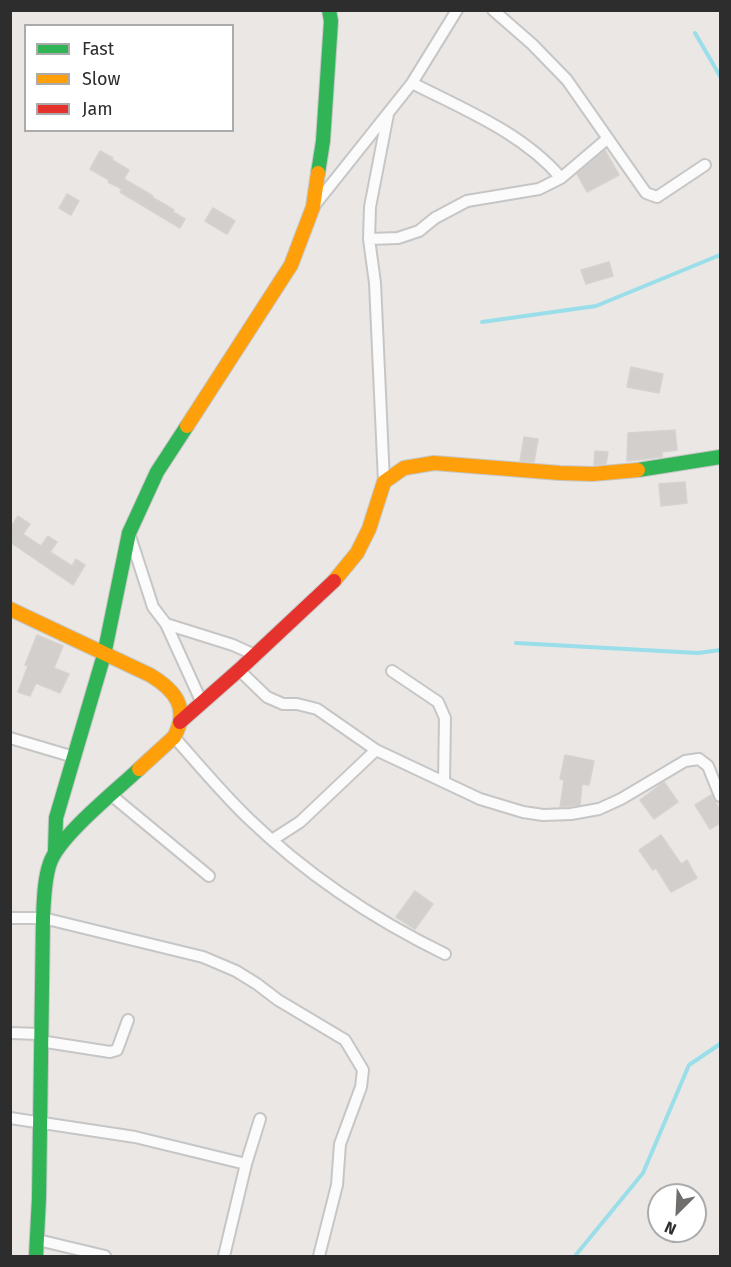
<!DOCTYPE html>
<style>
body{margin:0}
#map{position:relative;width:731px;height:1267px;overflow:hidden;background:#eae7e4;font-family:"Fira Sans",sans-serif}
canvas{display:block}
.frame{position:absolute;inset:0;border:12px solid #2d2d2d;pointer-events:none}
.legend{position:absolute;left:24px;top:24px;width:210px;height:108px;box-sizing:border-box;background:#fff;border:2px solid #ababab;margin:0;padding:8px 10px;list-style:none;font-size:18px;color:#2d2d2d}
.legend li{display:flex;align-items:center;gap:12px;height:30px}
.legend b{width:30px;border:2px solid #ababab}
.north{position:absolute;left:647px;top:1183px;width:60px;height:60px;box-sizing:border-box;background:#fff;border:2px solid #ababab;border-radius:50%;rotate:204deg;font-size:16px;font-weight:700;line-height:24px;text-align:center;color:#2d2d2d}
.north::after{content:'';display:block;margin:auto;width:21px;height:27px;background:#6f6e6d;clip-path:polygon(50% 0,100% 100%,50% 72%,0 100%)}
</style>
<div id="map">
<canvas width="731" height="1267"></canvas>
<div class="frame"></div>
<ul class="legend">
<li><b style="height:8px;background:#30b455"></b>Fast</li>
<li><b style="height:8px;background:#ff9f0a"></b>Slow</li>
<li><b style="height:8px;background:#e5322d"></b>Jam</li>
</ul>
<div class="north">N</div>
</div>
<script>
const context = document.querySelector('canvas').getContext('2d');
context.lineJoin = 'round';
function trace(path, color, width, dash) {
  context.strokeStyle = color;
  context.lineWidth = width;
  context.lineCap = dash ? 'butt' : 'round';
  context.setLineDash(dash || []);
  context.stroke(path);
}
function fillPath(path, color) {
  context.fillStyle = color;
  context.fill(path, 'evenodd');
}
trace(new Path2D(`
 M695,33L720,76
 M482,322L596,306L720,255
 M516,643L698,653L720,650
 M575,1256L643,1173L689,1065L720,1044`), '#9adeea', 4);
const building = new Path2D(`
 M605,150L619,175L587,192L577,174Z
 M100,151L113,158L112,160L129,170L124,179L153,196L152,197L174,210L173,212L185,219L180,228L120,192L122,189L108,182L109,180L90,169Z
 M67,194L79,201L71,215L59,208Z
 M213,208L235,221L227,234L205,221Z
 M609,262L613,276L586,284L581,270Z
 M631,367L663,374L659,393L627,387Z
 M675,430L677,450L662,452V457L627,461L628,433Z
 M524,437L538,439L534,462L520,461Z
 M595,451L608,452L606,464L594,465Z
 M685,482L687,503L661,506L659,484Z
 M18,516L30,524L23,534L41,546L48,536L57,542L50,552L72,566L76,559L85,565L73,585L10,542V528Z
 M37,635L63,646L54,668L69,674L60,693L36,683L30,696L18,692L28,666L25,665Z
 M565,755L594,761L589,785L582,784L580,805L560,807L564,780L560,779Z
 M664,782L678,802L654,819L640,800Z
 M711,795L720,810V823L710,829L695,805Z
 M661,835L681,864L687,860L697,878L671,892L656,868L653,870L639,850Z
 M415,891L433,904L415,929L396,917Z`);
fillPath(building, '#d2cfcd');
trace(building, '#d5d2cf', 1.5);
const street = new Path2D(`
 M493,10L532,44L567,80L646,193L657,197L705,165
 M412,83C463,109 523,133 561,178
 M314,206L412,83L457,10
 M369,239L398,238L419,231L435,218L467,201L539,189L561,178L607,139
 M384,482L375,283L369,239L370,207L388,114
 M130,536L153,607L166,624L202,703
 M166,624L233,645L255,655
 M239,670L267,697L283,704H297L317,709L376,750L480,799L523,812L543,815L571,814L599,809L621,799L685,761L699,759L708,766L720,796
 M392,671L438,702L445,718L444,782
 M174,737C198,764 222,793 248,818C307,875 371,918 445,954
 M10,738L74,757
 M111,795L209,876
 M272,840L300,822L376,750
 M10,918H43L203,957L236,971L257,984L278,1000L345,1040L363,1070L361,1087L340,1144L337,1185L319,1256
 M10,1033L40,1034
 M40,1041L110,1052L117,1050L128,1020
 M10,1118L135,1137L246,1164
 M38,1240L105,1256
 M224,1256L246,1164L260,1119`);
const fast = new Path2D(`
 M318,173L323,141L331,21L329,10
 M638,470L720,457
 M55,851L56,818L104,655L129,533L157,472L187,426
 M36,1256L39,1198L43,918C44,900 44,880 50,863C59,836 117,790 139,769`);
const slow = new Path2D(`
 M187,426L291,265L313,207L318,173
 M334,581L357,553L369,529L384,482L404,468L434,463L560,473L592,474L638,470
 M10,609L150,675C175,690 190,708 174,737L139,769`);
const jam = new Path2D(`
 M180,722L239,670L334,581`);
trace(street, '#c6c6c6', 14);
trace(fast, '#c6c6c6', 16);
trace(slow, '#c6c6c6', 16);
trace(jam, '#c6c6c6', 16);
trace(street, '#fcfbfb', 10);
trace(fast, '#30b455', 14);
trace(slow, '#ff9f0a', 14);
trace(jam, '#e5322d', 14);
</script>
